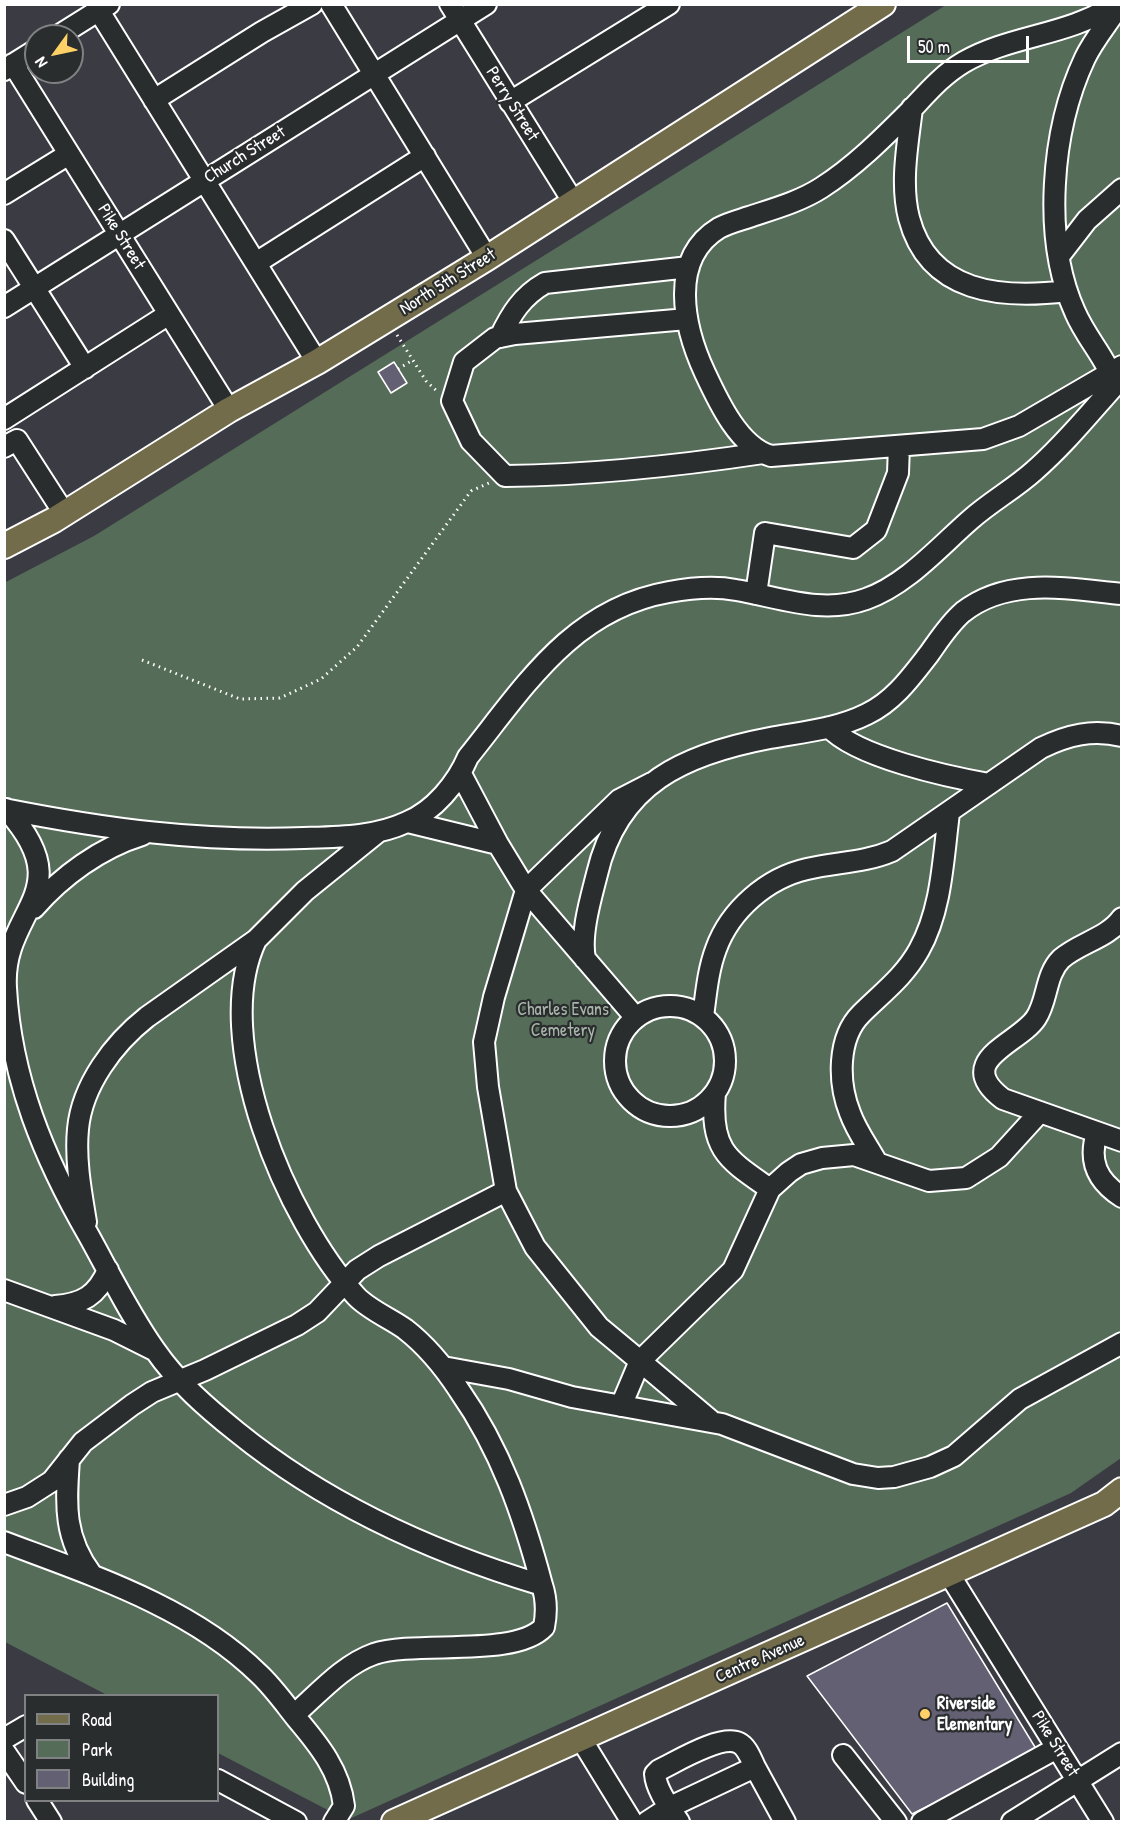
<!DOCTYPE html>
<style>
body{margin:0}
#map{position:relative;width:1126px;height:1826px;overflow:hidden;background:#3b3c43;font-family:"Patrick Hand",sans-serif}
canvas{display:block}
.frame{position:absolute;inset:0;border:6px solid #fff;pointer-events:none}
.legend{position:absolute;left:24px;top:1694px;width:195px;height:108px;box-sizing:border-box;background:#2a2d2e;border:2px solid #7f8182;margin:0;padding:8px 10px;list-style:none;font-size:18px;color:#fff}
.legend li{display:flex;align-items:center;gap:12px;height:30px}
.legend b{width:30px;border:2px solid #7f8182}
.north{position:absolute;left:24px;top:24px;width:60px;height:60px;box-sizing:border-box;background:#2a2d2e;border:2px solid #7f8182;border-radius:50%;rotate:237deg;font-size:16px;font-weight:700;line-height:24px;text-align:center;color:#fff}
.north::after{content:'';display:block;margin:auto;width:21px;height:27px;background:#ffd166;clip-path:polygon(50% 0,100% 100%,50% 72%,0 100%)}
.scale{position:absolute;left:907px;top:36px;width:122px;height:27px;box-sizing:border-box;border:3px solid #fff;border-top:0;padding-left:8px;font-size:18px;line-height:21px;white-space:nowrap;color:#fff;-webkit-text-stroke:4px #2a2d2e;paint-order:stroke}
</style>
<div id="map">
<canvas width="1126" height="1826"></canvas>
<div class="frame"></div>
<ul class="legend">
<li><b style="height:8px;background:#736c4b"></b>Road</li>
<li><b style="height:16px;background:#556c58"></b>Park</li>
<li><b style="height:16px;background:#636073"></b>Building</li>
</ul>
<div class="north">N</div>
<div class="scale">50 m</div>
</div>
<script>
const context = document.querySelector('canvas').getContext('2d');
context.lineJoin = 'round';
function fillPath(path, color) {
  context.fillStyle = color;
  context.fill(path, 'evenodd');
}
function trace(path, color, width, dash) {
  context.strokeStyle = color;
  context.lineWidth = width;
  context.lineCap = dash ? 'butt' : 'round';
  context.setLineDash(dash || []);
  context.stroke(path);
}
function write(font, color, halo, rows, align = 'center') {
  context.font = font + ' "Patrick Hand",sans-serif';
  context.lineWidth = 4.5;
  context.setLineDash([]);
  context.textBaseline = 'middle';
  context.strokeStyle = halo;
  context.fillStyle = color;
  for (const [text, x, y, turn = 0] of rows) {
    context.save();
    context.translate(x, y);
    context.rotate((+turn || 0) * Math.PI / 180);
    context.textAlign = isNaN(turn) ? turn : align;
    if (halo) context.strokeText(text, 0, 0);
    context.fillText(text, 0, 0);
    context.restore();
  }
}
fillPath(new Path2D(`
 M946,5H1121V1458L1071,1493L347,1820L218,1753V1696L107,1695L5,1642L4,583L94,536Z`), '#556c58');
const building = new Path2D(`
 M394,362L407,383L391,393L378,372Z
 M947,1603L1038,1752L912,1814L807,1676Z`);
fillPath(building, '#636073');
trace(building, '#fff', 1.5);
const minor = new Path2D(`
 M331,4L487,258
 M450,4L574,203
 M1116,4C1068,36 1011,35 964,62C942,75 927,93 910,111C882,139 854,167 821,188C799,202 773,209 749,217C740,220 728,223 719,228C668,259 684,328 705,373C718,401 739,447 771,456L983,439L1019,426L1122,366
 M99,11L317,362
 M58,36L109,4
 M13,64L229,410
 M4,70L36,50
 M154,100L262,32L312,4
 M510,102L669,4
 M912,108C908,143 900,183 909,218C929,294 1002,299 1067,291
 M4,194L69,154
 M4,240L85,368
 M1060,255L1087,220L1122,189
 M256,263L425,156
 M4,307L486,4
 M687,319L515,334L495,338L464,362L452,401L471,441L505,476C592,475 677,466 763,453
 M500,337C511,314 522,296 545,283L689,267
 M1115,384C1106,358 1086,338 1075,312C1042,239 1051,130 1085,58C1094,39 1109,22 1120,4
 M4,419L169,314
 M4,447L17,440L64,513
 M756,594L765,533L853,548L876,530L898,473L899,446
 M829,727C856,757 949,777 989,784
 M461,774L498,844L526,890L636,1018
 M652,783L619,800L526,890L494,997L484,1042L488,1087L506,1191L535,1247L599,1327L640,1361L733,1270L770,1189L789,1172L801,1164L822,1158L854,1155L929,1181L966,1178L999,1157L1040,1112
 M4,809C105,829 201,842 304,838C339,837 375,837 407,822C434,811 457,783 468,757C525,686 572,609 669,592C691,588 715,586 736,590C779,597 822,615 866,599C906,585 938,548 970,520C990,502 1014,489 1034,471C1064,445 1089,414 1115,385
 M6,809C82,893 1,909 6,988C11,1079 44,1158 89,1236C110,1274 130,1315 155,1350C177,1382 207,1408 237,1432C327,1505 431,1552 542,1585C547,1600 547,1612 544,1627C515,1658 417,1640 374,1654C343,1665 318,1694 294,1715
 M408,822L498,844
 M34,908C62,876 100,848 142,835
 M1122,918C1108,938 1079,943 1061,959C1045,975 1048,1000 1036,1018C1019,1044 952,1060 1003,1099L1122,1141
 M256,940C209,1039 287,1221 356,1296C369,1310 390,1318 405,1329C427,1346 444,1367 459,1390C501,1450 523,1514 542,1585
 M585,959C580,934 591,898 597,874C618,783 685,754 770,738C803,732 837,729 867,714C894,701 911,677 929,654C939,640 949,624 963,612C1009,576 1069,589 1122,594
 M615 1061a55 55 0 1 1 110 0a55 55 0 1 1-110 0Z
 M703,1017C706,994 708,970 716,949C730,910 767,878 807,869C836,862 864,863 892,851L1041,748C1068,735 1092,729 1122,736
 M715,1093C710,1150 727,1159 770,1189
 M1097,1133C1088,1161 1097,1181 1122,1197
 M876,1161C867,1145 856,1130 850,1113C838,1083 837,1038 861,1014C882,993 904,977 919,950C942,909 943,859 949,813
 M86,1222C81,1192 75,1160 78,1129C82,1085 114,1043 147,1017L256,940L305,891L378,832
 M4,1290L114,1330L154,1350
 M55,1306C82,1304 97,1296 108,1270
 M443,1367L509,1379L572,1397L722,1424L853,1474L878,1478L894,1477L930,1467L954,1456L1020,1399L1122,1343
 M621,1406L640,1361L710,1420
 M69,1459C66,1504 63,1537 92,1575
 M4,1505L27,1497L52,1481L83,1442L132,1405L152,1392L205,1370L297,1325L317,1312L357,1270L379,1256L506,1191
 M4,1542C91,1575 191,1607 259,1674C273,1687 285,1704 297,1719C319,1745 340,1771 344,1806L334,1822
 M949,1574L1103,1822
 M4,1739L26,1726
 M581,1739L632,1822
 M4,1751L26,1783
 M843,1755L896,1822
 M755,1767L785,1822
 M218,1780L296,1822
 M37,1800L51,1822
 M647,1822L670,1807L755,1767C751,1759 747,1747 739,1743C721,1734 676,1762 659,1770L655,1774C656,1790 670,1808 679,1822
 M922,1822L1057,1748
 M1012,1822L1122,1753`);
const major = new Path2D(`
 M4,546L54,520L229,410L317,362L487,258L883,4
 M394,1822L1104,1504L1122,1490`);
trace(minor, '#fff', 24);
trace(major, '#fff', 28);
trace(new Path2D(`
 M397,335L426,381L438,392
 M398,369L413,360
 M142,660L240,699L280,698L321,679L357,647L471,491L489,483`), '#fff', 3, [1.5, 4.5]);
trace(minor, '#2a2d2e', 20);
trace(major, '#736c4b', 24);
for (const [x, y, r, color] of [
 [925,1714,6,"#ffd166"]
]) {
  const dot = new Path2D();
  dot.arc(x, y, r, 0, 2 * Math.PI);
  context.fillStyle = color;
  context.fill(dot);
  trace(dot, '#2a2d2e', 2);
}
write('18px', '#fff', '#2a2d2e', [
 ["Perry Street",512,104,58],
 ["Church Street",245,155,-32],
 ["Pike Street",121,237,58],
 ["North 5th Street",448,282,-32],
 ["Centre Avenue",760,1659,-24],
 ["Pike Street",1055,1744,58]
]);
write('18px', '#aab6ac', '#2a2d2e', [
 ["Charles Evans",563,1010],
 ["Cemetery",563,1031]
]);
write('bold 18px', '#fff', '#2a2d2e', [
 ["Riverside",937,1704],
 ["Elementary",937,1725]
], 'left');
</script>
